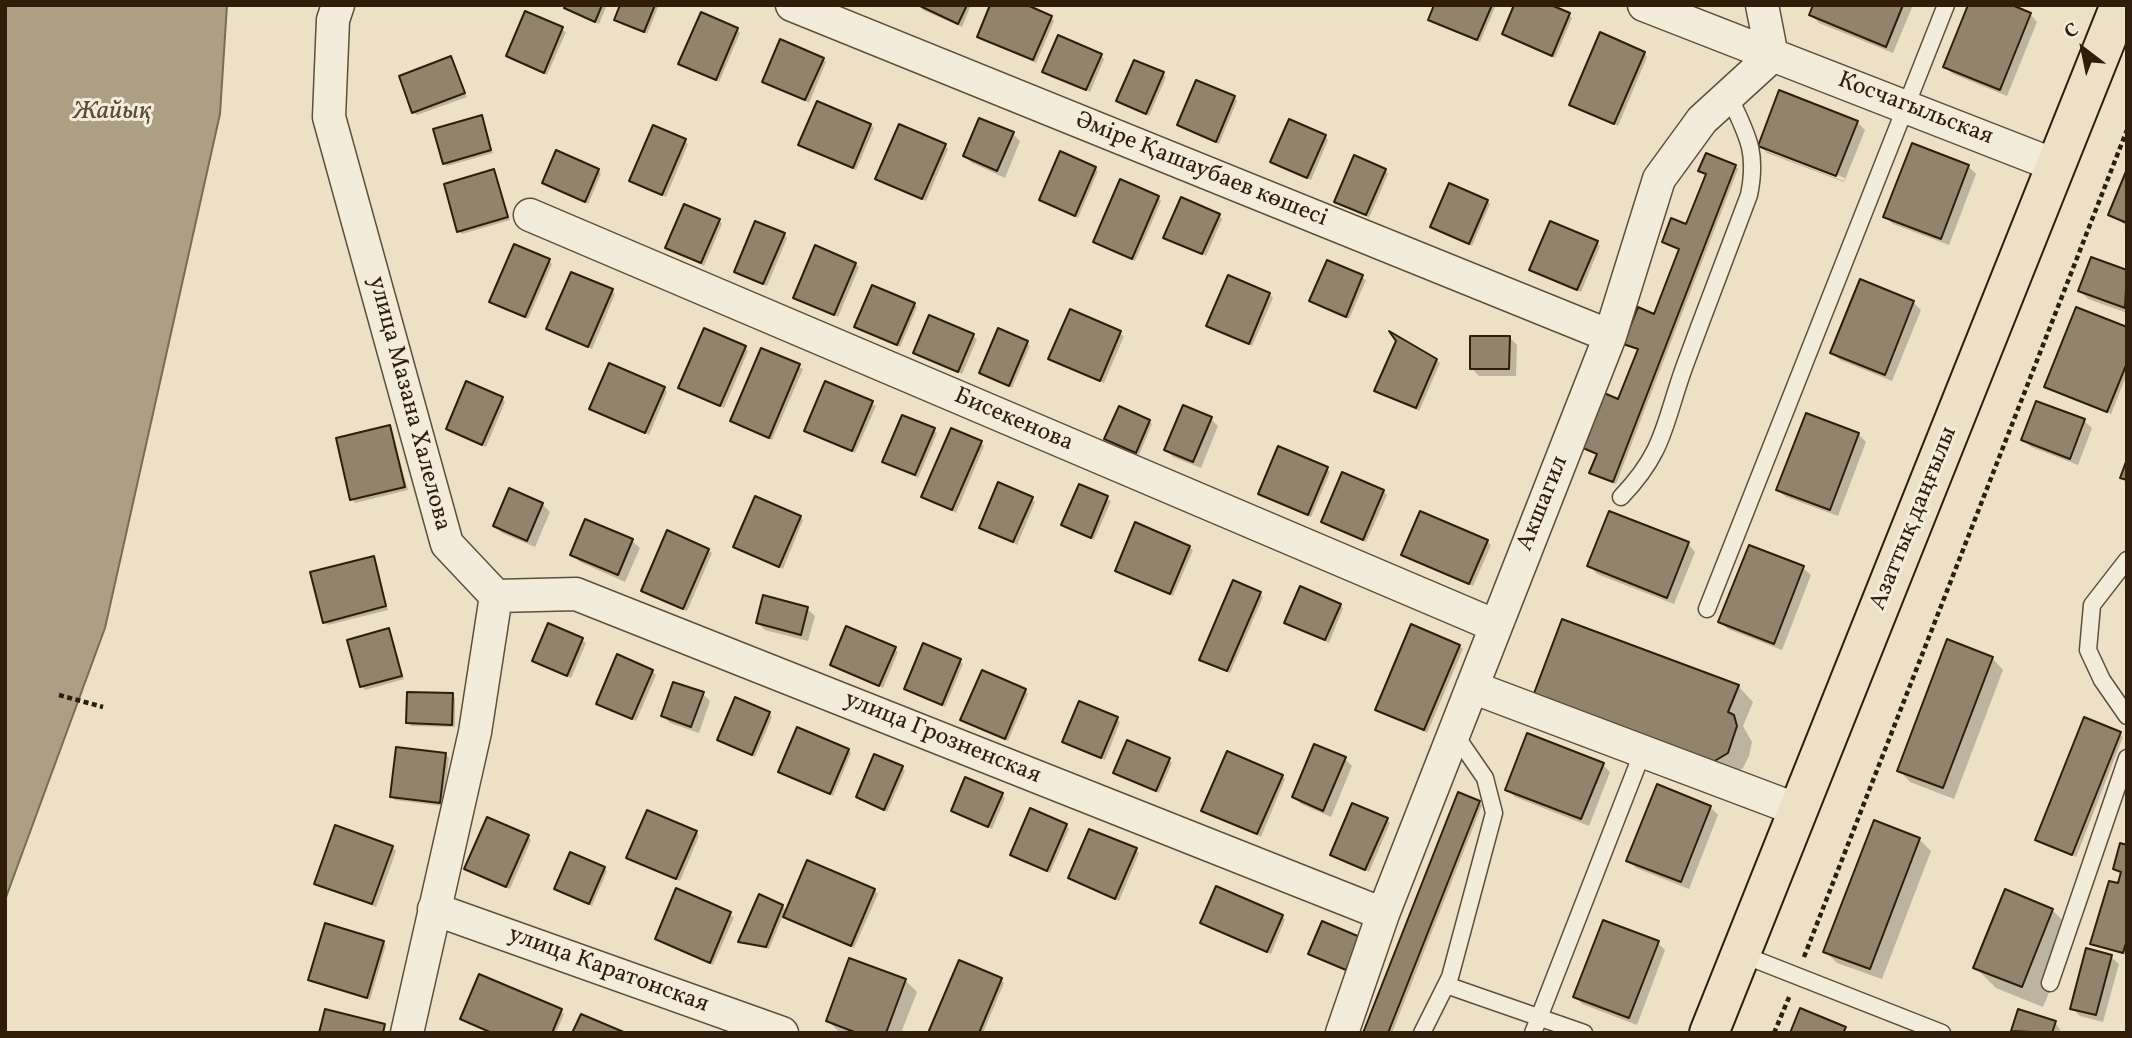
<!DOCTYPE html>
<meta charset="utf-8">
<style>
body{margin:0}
#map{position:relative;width:2132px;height:1038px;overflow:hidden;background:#ece1c6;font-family:Vollkorn,serif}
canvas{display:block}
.frame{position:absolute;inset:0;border:7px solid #301e0b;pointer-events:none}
.north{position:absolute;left:2048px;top:14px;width:70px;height:70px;-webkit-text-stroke:5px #f3ecda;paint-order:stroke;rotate:328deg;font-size:19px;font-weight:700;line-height:28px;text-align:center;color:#301e0b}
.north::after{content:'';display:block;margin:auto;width:24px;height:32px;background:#301e0b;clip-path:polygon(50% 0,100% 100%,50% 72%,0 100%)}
</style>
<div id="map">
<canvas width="2132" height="1038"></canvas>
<div class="frame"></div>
<div class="north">С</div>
</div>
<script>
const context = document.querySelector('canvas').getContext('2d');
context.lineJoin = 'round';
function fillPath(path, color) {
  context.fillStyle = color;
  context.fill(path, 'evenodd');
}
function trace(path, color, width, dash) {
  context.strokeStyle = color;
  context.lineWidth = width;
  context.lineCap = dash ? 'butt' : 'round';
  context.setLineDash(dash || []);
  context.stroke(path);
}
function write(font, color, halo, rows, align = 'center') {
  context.font = font + ' Vollkorn,serif';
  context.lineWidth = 6;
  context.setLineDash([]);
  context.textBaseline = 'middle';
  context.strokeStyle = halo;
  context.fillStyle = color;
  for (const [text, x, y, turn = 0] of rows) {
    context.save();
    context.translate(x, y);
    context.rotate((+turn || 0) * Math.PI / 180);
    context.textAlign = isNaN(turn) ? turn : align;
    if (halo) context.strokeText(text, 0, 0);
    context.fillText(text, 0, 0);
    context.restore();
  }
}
const water = new Path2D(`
 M5,5H227L220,114L105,628L5,900Z`);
fillPath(water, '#ac9f86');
trace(water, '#7a6b55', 2);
fillPath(new Path2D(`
 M568,5H607L599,24L570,11Z
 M622,5H659L647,34L616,19Z
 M920,5H971L962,27L923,10Z
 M1436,5H1496L1480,42L1434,23L1430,19Z
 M1815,5H1913L1893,53L1819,23L1811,15Z
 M526,13L566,32L547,75L508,56Z
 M2030,14L2037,22L2007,96L1953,74L1945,67Z
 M1569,15L1572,18L1555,58L1504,34Z
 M1051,17L1054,21L1036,63L979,36Z
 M737,29L740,33L719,82L680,64Z
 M1644,53L1647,57L1618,126L1571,104Z
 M1101,56L1104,59L1090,92L1044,71Z
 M451,58L467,97L417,115L413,112Z
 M823,59L826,62L809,103L764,81Z
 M1163,74L1166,77L1149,116L1118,101Z
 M1234,97L1237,101L1219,144L1179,125Z
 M481,117L493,153L447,166L444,163Z
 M1857,122L1865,130L1844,182L1767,153L1760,145ZM1766,147L1845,178L1844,181L1766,151Z
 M871,125L874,128L856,170L801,145Z
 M1013,134L1020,141L1005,178L972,163L965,156Z
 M1325,136L1328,140L1311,180L1272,161Z
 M685,141L688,144L666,197L631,180Z
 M945,145L948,149L926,201L878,178Z
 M1735,166L1738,169L1616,484L1595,476L1591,473L1598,455L1585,448L1619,401L1639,350L1626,343L1655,316L1680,250L1664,242L1687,227L1707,175L1701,171Z
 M1968,166L1976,174L1949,245L1893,224L1885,217Z
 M1095,168L1098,171L1078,218L1041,200Z
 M598,170L601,174L588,204L544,183Z
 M1385,170L1388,174L1369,218L1336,202Z
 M493,171L510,220L462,234L459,231Z
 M2127,174V226L2110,215Z
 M1158,197L1161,201L1135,261L1095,241Z
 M1487,201L1490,204L1472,246L1432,227Z
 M1219,215L1222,219L1206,256L1165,237Z
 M719,220L722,224L704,266L667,248Z
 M784,234L787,238L767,286L736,271Z
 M1597,243L1600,246L1581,292L1531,269Z
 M549,261L552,264L528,319L491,302Z
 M1328,262L1366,280L1349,319L1312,301Z
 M855,264L859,267L838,317L795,297Z
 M2127,271V313L2088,299L2080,291Z
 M612,291L615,294L592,349L548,329Z
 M1269,294L1273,298L1252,346L1208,326Z
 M1913,302L1921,310L1892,381L1840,360L1832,353Z
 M914,304L917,307L900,347L856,326Z
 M1071,311L1124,336L1104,383L1051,359Z
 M2127,328V374L2111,414L2046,387Z
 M973,336L977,339L962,374L915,352Z
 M1509,337L1517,345L1516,376H1479L1472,369Z
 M1027,343L1030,346L1012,388L981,373Z
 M745,348L748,351L724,408L680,387Z
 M762,350L803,369L772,440L732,421Z
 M1436,360L1440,363L1419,411L1376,391Z
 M826,383L876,406L855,453L806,431Z
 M664,388L667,392L649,435L592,409Z
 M502,398L505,402L486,447L448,429Z
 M2037,403L2084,421L2092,428L2078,465L2031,447L2023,440Z
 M1211,419L1218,426L1201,468L1173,457L1166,449Z
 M1149,421L1152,424L1139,455L1106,439Z
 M390,427L408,490L355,503L352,499Z
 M934,430L937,433L918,478L884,461Z
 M1858,434L1866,442L1838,516L1786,497L1778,490Z
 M981,443L984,446L956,513L923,497Z
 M1327,469L1330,472L1311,517L1260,494Z
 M1080,486L1111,501L1094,540L1063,525Z
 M1383,491L1387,495L1366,542L1323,522Z
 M1032,499L1035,502L1017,545L981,528Z
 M542,504L550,512L535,547L502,533L495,526Z
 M800,517L803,520L783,569L735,547Z
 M632,541L640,548L625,582L580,562L572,555Z
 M1487,541L1491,545L1473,586L1403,555Z
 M1688,544L1695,552L1674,604L1597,574L1589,566Z
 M1189,547L1193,550L1173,596L1117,571Z
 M708,550L712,553L687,611L643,591Z
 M373,558L388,610L328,625L324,622Z
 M1803,568L1811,575L1782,650L1728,629L1720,622Z
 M1260,594L1263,597L1230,673L1205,663L1201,659Z
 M1340,605L1343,608L1329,643L1286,623Z
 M807,609L815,616L808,641L765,630L758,623Z
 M389,630L404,679L365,690L362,686Z
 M582,640L586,643L571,678L534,661Z
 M1459,646L1463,649L1427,733L1377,710Z
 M895,649L898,652L883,688L832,664Z
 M1992,658L2003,670L1954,799L1910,782L1899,770Z
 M960,661L963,664L945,707L906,688Z
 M652,671L656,675L636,721L598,704Z
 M1738,686L1753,702L1743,726L1752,742L1749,756L1743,768L1719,782L1694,764Z
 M1025,690L1028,694L1008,741L962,720Z
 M703,694L710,701L699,733L670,723L663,716Z
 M452,695L455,698V727L411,726L408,722Z
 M769,714L772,717L755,757L719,740Z
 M1117,719L1120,722L1105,760L1064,741Z
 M2120,734L2123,737L2076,857L2041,843L2038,840Z
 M848,750L851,753L833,796L780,772Z
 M445,755L449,758L443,806L395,800L392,797Z
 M1345,759L1352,766L1331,817L1301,804L1294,797Z
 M1169,760L1172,763L1159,793L1115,773Z
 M1603,765L1610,772L1589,826L1515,797L1507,789Z
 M902,767L905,771L887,812L858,797Z
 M1282,776L1285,779L1261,837L1203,810Z
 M1002,795L1005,798L992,829L953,811Z
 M1479,802L1482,805L1392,1033H1365Z
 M1710,807L1718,815L1689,889L1636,868L1628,860Z
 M1387,820L1390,823L1369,872L1332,854Z
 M1066,825L1069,829L1050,873L1012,855Z
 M696,832L699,836L680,881L629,857Z
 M528,836L531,840L510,889L466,869Z
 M1919,839L1931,851L1882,979L1837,963L1825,951Z
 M392,847L396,851L376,907L316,883Z
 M2127,847V953L2126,955L2092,943L2119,886L2123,874L2115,869Z
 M1136,850L1139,853L1119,901L1070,878Z
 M604,868L607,871L592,906L556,889Z
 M874,890L878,894L854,948L788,920L783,915L769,949L740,942L782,906L787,911Z
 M677,891L734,917L713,965L657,939Z
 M2052,910L2074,931L2043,1007L1996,988L1975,967Z
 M1282,916L1285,919L1271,954L1202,923Z
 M1359,938L1349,972L1310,954Z
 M383,942L386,945L370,1000L310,980Z
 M1658,943L1665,950L1637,1025L1582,1004L1575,996Z
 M2111,957L2119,964L2103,1022L2080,1016L2072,1008Z
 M905,980L917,992L901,1033H840L828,1021Z
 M1001,980L1004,983L983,1033H930Z
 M561,1011L564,1014L556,1033H490L462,1019Z
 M2055,1022L2062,1033L2013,1031Z`), '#0003');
const building = new Path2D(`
 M566,5H602L595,22L564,8Z
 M620,5H655L644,32L614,20Z
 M918,5H967L958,24Z
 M990,5H1027L1052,16L1033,60L977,37Z
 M1434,5H1492L1477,40L1428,20Z
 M1514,5H1551L1570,13L1552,56L1502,34Z
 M1813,5H1903L1886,47L1809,15Z
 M1968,5H2012L2031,13L2000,90L1943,67Z
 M525,11L563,27L544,73L506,56Z
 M701,12L738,28L716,80L678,64Z
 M1600,32L1645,52L1614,124L1569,105Z
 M1058,35L1102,54L1086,90L1042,72Z
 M780,39L824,58L805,100L762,82Z
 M451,56L465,93L412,113L399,76Z
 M1134,60L1164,72L1146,114L1116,101Z
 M1196,80L1235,96L1216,142L1177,125Z
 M1779,90L1858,121L1836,176L1758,146Z
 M817,101L871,124L853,168L798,145Z
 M482,115L491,150L443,164L433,129Z
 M979,118L1014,132L997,171L963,156Z
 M1289,119L1326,135L1307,178L1270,162Z
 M899,124L946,144L922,199L875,179Z
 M653,125L686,139L662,195L629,181Z
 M1912,143L1969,165L1941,239L1883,217Z
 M556,150L599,169L585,202L542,183Z
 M1060,151L1096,167L1075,216L1039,200Z
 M1706,153L1736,165L1613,482L1589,473L1597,454L1583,448L1604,393L1618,399L1638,349L1623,344L1638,307L1654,314L1679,249L1662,242L1671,218L1686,224L1706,174L1698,171Z
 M1354,155L1386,169L1366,215L1334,202Z
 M494,169L508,217L457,232L444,184Z
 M2127,169V223L2108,215Z
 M1120,179L1159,196L1132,259L1093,242Z
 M1449,183L1488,200L1469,244L1430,227Z
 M1181,197L1220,214L1202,254L1163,238Z
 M684,204L720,219L701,263L665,248Z
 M755,221L785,233L763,284L734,272Z
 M1550,221L1598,241L1577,290L1529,270Z
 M514,244L550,259L525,317L489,302Z
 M815,245L856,263L834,315L793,298Z
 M2091,257L2127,270L2125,308L2078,291Z
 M1327,260L1363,275L1346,317L1309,301Z
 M571,272L613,289L588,347L546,329Z
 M1228,275L1270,293L1249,344L1206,326Z
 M1860,279L1914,301L1885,375L1830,353Z
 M872,285L915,303L897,345L854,327Z
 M2076,307L2127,327V363L2107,412L2044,387Z
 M1070,309L1121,331L1100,381L1048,359Z
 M929,315L974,334L958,372L913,353Z
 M704,328L746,346L720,406L678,388Z
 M998,328L1028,341L1009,386L979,373Z
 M1389,331L1437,359L1416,408L1374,391L1396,341Z
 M1470,336H1510L1509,369H1470Z
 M761,348L800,364L769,438L730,421Z
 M609,363L665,387L645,433L589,409Z
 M466,381L503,397L482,445L446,429Z
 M825,381L873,401L852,451L804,431Z
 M2036,401L2085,419L2070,459L2021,440Z
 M1183,405L1212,417L1193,462L1164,450Z
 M1119,406L1150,420L1136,453L1104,439Z
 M1806,413L1859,433L1830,510L1776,490Z
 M902,415L935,428L915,475L882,462Z
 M390,425L405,487L350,500L336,438Z
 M951,428L982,441L952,510L921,497Z
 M1278,446L1328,467L1308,515L1258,494Z
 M2127,459V480L2120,478Z
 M1342,472L1384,490L1363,540L1321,522Z
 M998,482L1033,497L1013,542L979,528Z
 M1079,484L1108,496L1091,538L1061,525Z
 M509,488L543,503L527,541L493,526Z
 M755,496L801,516L779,567L733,547Z
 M1420,511L1488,540L1469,584L1401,555Z
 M1609,511L1689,542L1667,598L1587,566Z
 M585,519L633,539L618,575L570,555Z
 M1135,522L1190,546L1170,594L1115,571Z
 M667,530L709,549L683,609L641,591Z
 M1749,545L1804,566L1774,644L1718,622Z
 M374,556L386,606L323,623L310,572Z
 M1233,580L1261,592L1227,671L1199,660Z
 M1300,586L1341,604L1325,640L1284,623Z
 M763,595L808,607L801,635L756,623Z
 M1562,619L1739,685L1728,712L1734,715L1737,726L1728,753L1703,768L1533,696Z
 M548,623L583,638L567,676L532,661Z
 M1411,624L1460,645L1424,730L1375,710Z
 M846,626L896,647L879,686L830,665Z
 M389,628L402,676L360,687L347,640Z
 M1947,639L1993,657L1943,788L1897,771Z
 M923,643L961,659L942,705L904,689Z
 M617,654L653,670L632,719L596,704Z
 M982,670L1026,689L1005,739L960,720Z
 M673,682L704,692L691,727L661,716Z
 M407,692L453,693L452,725L406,723Z
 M735,697L770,712L752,755L717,740Z
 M1079,701L1118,717L1101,758L1062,742Z
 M2084,717L2121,732L2072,855L2035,840Z
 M797,727L849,749L830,794L778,772Z
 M1527,733L1604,763L1581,819L1505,790Z
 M1127,740L1170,758L1156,791L1113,773Z
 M1314,744L1346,757L1323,811L1292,797Z
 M396,747L446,753L440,803L390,797Z
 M1227,751L1283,775L1257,834L1201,811Z
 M874,754L903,766L884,810L856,797Z
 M965,777L1003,793L988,827L951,811Z
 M1657,784L1711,806L1681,882L1626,861Z
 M1458,792L1480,801L1388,1033H1363Z
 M1352,803L1388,818L1365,870L1330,855Z
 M1030,808L1067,824L1047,871L1010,855Z
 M647,810L697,831L676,879L626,858Z
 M487,817L529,835L506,887L464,869Z
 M1874,820L1920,838L1870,969L1823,952Z
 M335,825L393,846L372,904L314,884Z
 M1089,829L1137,848L1115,899L1068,878Z
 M2120,843L2127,845V940L2123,953L2090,944L2109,881L2118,883L2121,872L2113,869Z
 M570,852L605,867L589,904L554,889Z
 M807,860L875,889L851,946L783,917Z
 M1216,886L1283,915L1267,952L1200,923Z
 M676,888L731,912L710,963L655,939Z
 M2005,889L2053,909L2022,987L1973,968Z
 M759,894L783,905L766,947L738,942Z
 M1603,920L1659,941L1629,1018L1573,997Z
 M1322,921L1360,937L1346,970L1308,954Z
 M325,923L384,941L367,998L308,980Z
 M2086,948L2112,955L2096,1015L2070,1009Z
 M849,958L906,979L886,1033H857L826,1021Z
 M959,960L1002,978L979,1033H928Z
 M479,974L562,1009L552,1033H492L460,1019Z
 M1800,1008L1846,1027L1843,1033H1790Z
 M325,1009L385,1024L383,1033H319Z
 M2018,1009L2056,1021L2052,1033L2011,1031Z
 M581,1014L626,1033H572Z`);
fillPath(building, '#92836c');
trace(building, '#301e0b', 2);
const service = new Path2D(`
 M1621,497C1666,450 1664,422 1685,365C1706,308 1728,251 1749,195C1758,151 1747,135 1729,96
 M2127,560L2092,605L2088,650L2102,680L2127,716
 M1707,609L1946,5
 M1741,954L1942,1033
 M2050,983L2127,758
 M1446,985L1584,1033
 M1422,1033L1450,977L1494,813L1485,778L1454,733
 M1533,1033L1643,751`);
const minor = new Path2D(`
 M338,5L333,20L329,117L447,544L496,596L475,732L407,1033
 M792,5L1610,336
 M1644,5L2057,166
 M530,215L1496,626
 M496,596L576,594L1383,914
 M1472,687L1798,810
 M434,909L782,1033
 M1342,1033L1383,914L1610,336L1659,179L1702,120L1772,56L1762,5`);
const primary = new Path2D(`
 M1709,1033L2120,5`);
trace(service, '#5f4f3a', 19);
trace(minor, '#5f4f3a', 35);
trace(primary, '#301e0b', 42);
trace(new Path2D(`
 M59,695L103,707
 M1804,957L2127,130
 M1774,1033L1790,995`), '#301e0b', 4.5, [5, 3.5]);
trace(service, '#f3ecda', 16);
trace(minor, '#f3ecda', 32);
trace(primary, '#ece1c6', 38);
write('24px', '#301e0b', '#f3ecda', [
 ["Косчагыльская",1915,110,21],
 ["Әміре Қашаубаев көшесі",1201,171,22],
 ["улица Мазана Халелова",408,404,75],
 ["Бисекенова",1013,421,23],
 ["Акшагил",1544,504,-68],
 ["Азаттық даңғылы",1915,519,-68],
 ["улица Грозненская",942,739,22],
 ["улица Каратонская",608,971,20]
]);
write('italic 26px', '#5b4b36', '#f3ecda', [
 ["Жайық",112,113]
]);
</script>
